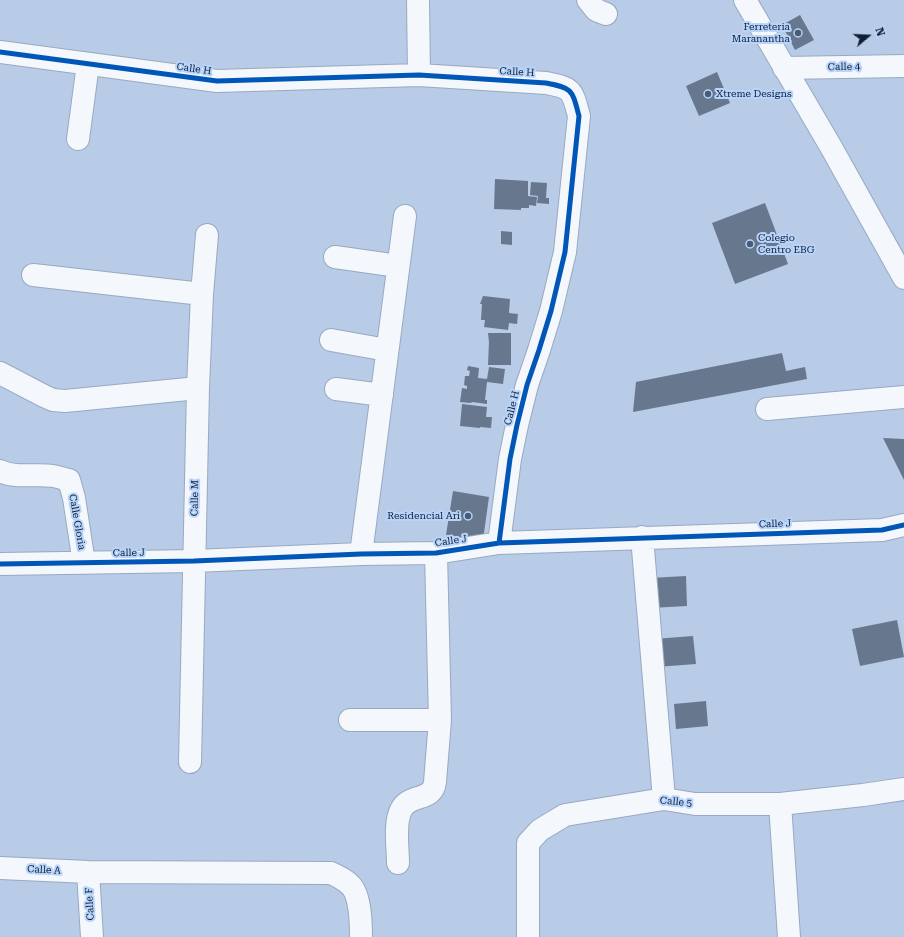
<!DOCTYPE html>
<style>
body{margin:0}
#map{position:relative;width:904px;height:937px;overflow:hidden;background:#b8cbe7;font-family:"Roboto Serif",serif}
canvas{display:block}
.north{position:absolute;left:848px;top:16px;width:40px;height:40px;-webkit-text-stroke:3px #b9d4fb;paint-order:stroke;rotate:71deg;font-size:11px;font-weight:700;line-height:16px;text-align:center;color:#0f1f37}
.north::after{content:'';display:block;margin:auto;width:14px;height:18px;background:#0f1f37;clip-path:polygon(50% 0,100% 100%,50% 72%,0 100%)}
</style>
<div id="map">
<canvas width="904" height="937"></canvas>
<div class="north">N</div>
</div>
<script>
const context = document.querySelector('canvas').getContext('2d');
context.lineJoin = 'round';
function fillPath(path, color) {
  context.fillStyle = color;
  context.fill(path, 'evenodd');
}
function trace(path, color, width, dash) {
  context.strokeStyle = color;
  context.lineWidth = width;
  context.lineCap = dash ? 'butt' : 'round';
  context.setLineDash(dash || []);
  context.stroke(path);
}
function write(font, color, halo, rows, align = 'center') {
  context.font = font + ' "Roboto Serif",serif';
  context.lineWidth = 4;
  context.setLineDash([]);
  context.textBaseline = 'middle';
  context.strokeStyle = halo;
  context.fillStyle = color;
  for (const [text, x, y, turn = 0] of rows) {
    context.save();
    context.translate(x, y);
    context.rotate((+turn || 0) * Math.PI / 180);
    context.textAlign = isNaN(turn) ? turn : align;
    if (halo) context.strokeText(text, 0, 0);
    context.fillText(text, 0, 0);
    context.restore();
  }
}
fillPath(new Path2D(`
 M800,15L814,40L795,50L782,25Z
 M717,72L730,103L699,116L686,86Z
 M495,179L528,181V196L537,197L536,206L529,205V208H521V210L494,209Z
 M531,182L547,183L546,198H549V204L537,203L538,196L530,195Z
 M765,203L788,264L735,284L712,223Z
 M501,231L512,232V245L501,244Z
 M483,296L510,299L509,313L518,314L517,324L509,323L508,330L484,327L485,320H481L482,304H480Z
 M488,333H511V365H488L489,342Z
 M782,353L786,371L805,367L807,379L633,412L636,382Z
 M468,366L479,368L478,378L487,379L489,367L505,369L503,384L487,382L485,400H487V404L472,402L471,403L460,402L462,388L467,389V386L464,385L465,376H469L470,371L467,370Z
 M462,404L487,407L486,417H492L491,428L480,427V428L460,426Z
 M883,438L904,439V480Z
 M453,491L489,497L483,540L446,535Z
 M686,576L687,606L651,608L650,578Z
 M897,620L904,657L860,666L852,629Z
 M693,636L696,664L656,667L654,639Z
 M706,701L708,726L676,729L674,704Z`), '#67778e');
const minor = new Path2D(`
 M418,0L419,75
 M588,0L596,10L606,14
 M0,52L217,81L419,75L546,83C573,88 572,90 579,116L565,252L551,311L539,350L527,385L517,425L510,459L499,543
 M784,68L904,66
 M78,139L88,64
 M335,257L398,266
 M33,275L202,294
 M331,340L387,350
 M0,373L44,396L53,400L65,401L198,388
 M336,389L382,395
 M767,409L904,397
 M0,471C17,479 35,473 53,476C59,477 64,479 69,480L74,498L84,563
 M642,537L664,799
 M361,554L405,216
 M0,564L194,561L361,554L436,553L499,543L882,530L904,525
 M350,720H440
 M190,762L198,388L202,294L207,235
 M780,804L789,937
 M398,863C398,848 394,823 401,810C409,793 433,802 435,782L440,720L436,553
 M0,868L88,872L331,873C339,877 349,881 354,890C360,901 361,925 361,937
 M88,872L92,937
 M528,937V843L540,830L565,815L664,799L695,804H780L863,795L904,789`);
const major = new Path2D(`
 M745,0L831,147L904,278`);
trace(minor, '#98a9c1', 24);
trace(major, '#98a9c1', 24);
trace(minor, '#f4f7fb', 22);
trace(major, '#f4f7fb', 22);
trace(new Path2D(`
 M0,52L217,81L419,75L546,83C573,88 572,90 579,116L565,252L551,311L539,350L527,385L517,425L510,459L499,543
 M0,564L194,561L361,554L436,553L499,543L882,530L904,525`), '#0057b8', 5);
for (const [x, y, r, color] of [
 [798,33,4,"#4a5b75"],
 [708,94,4,"#4a5b75"],
 [750,244,4,"#4a5b75"],
 [468,516,4,"#4a5b75"]
]) {
  const dot = new Path2D();
  dot.arc(x, y, r, 0, 2 * Math.PI);
  context.fillStyle = color;
  context.fill(dot);
  trace(dot, '#b9d4fb', 1.5);
}
write('10px', '#0f1f37', '#b9d4fb', [
 ["Ferreteria",790,27],
 ["Maranantha",790,39],
 ["Xtreme Designs",716,94,"left"],
 ["Colegio",758,238,"left"],
 ["Centro EBG",758,250,"left"],
 ["Residencial Ari",460,516]
], 'right');
write('10px', '#0f1f37', '#b9d4fb', [
 ["Calle 4",844,67,-1],
 ["Calle H",194,69,8],
 ["Calle H",517,72,3],
 ["Calle H",512,408,-76],
 ["Calle M",195,498,-89],
 ["Calle Gloria",77,522,80],
 ["Calle J",775,524,-2],
 ["Calle J",451,541,-8],
 ["Calle J",129,553,-1],
 ["Calle 5",676,802,5],
 ["Calle A",44,870,3],
 ["Calle F",90,904,-93]
]);
</script>
